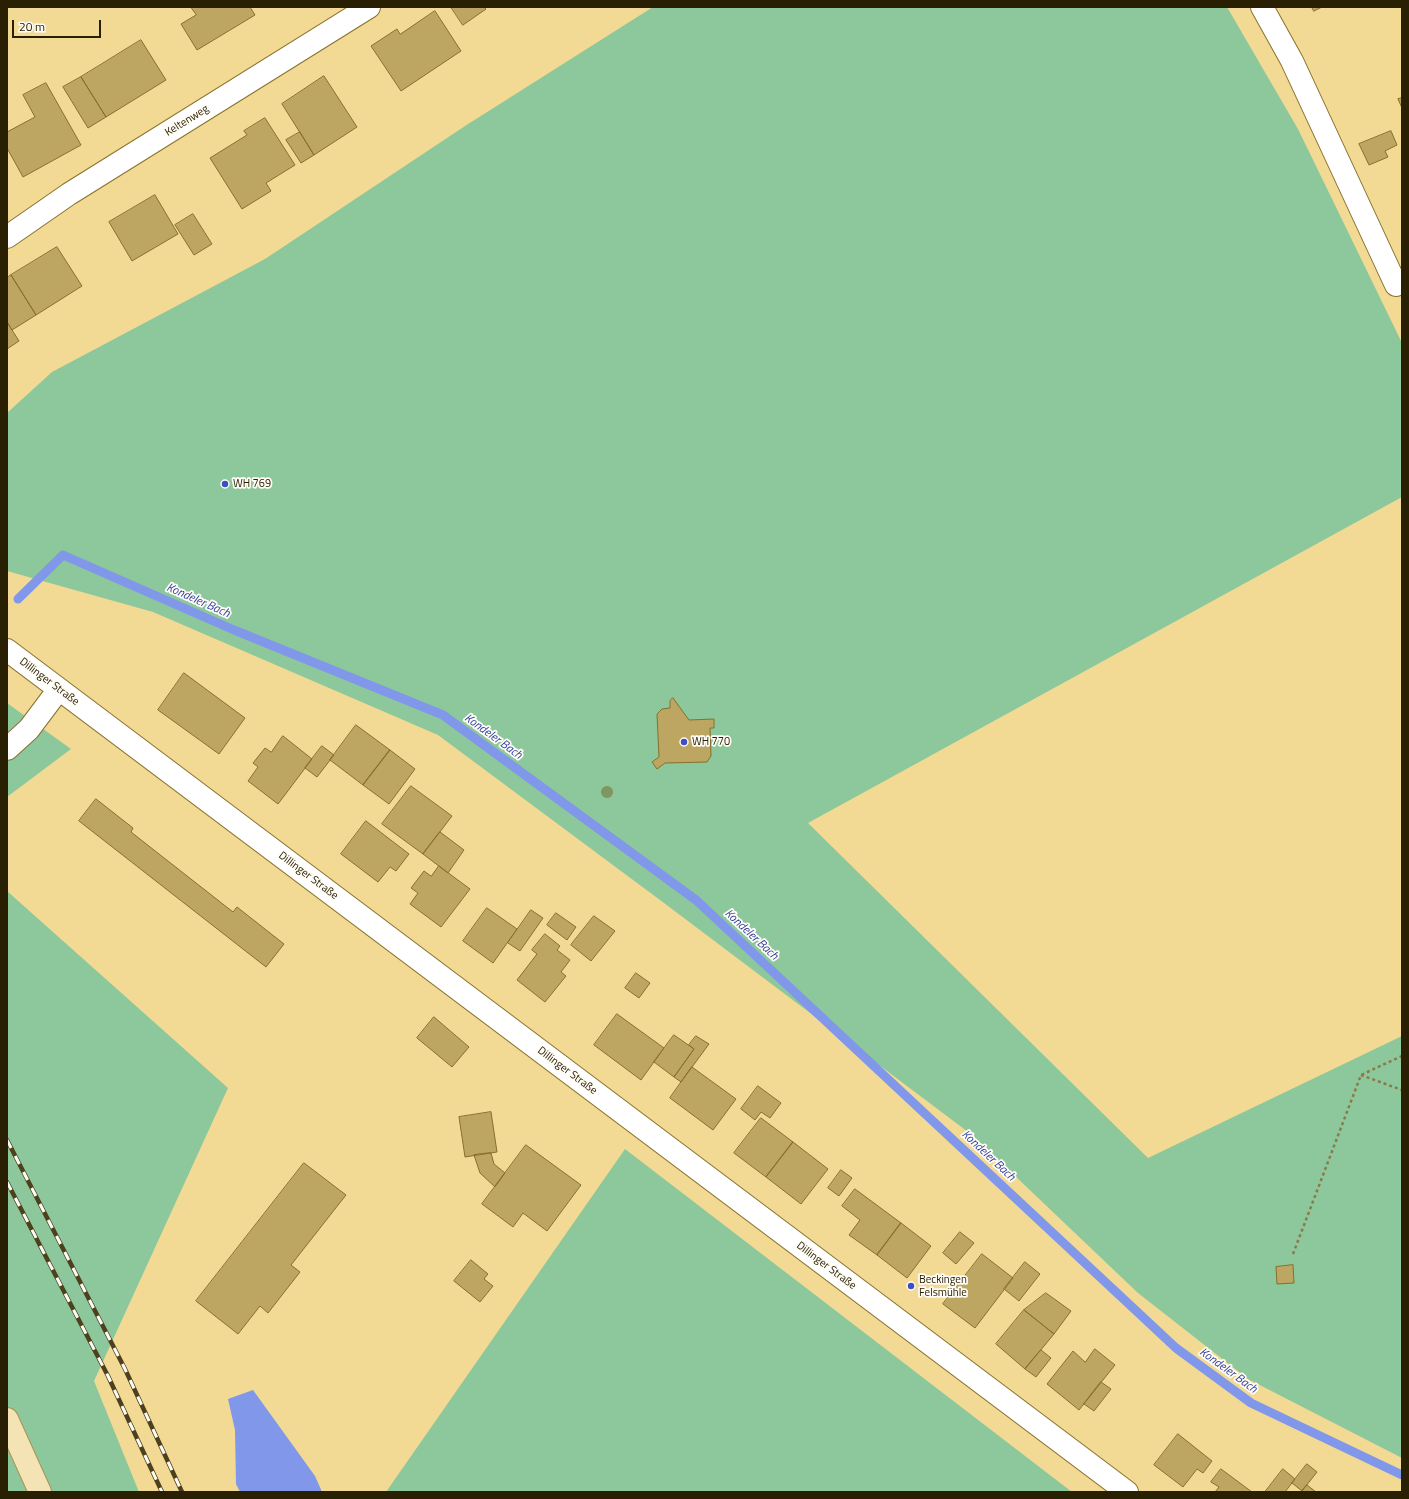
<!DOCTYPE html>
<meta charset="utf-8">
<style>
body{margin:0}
#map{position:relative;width:1409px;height:1499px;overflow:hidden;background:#f2da95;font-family:"Titillium Web",sans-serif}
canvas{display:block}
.frame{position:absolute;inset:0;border:8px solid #292004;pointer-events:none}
.scale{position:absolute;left:12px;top:20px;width:89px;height:18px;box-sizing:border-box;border:2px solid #292004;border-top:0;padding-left:5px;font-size:12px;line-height:14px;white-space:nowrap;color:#292004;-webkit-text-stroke:3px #fffcf6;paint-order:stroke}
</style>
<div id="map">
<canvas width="1409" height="1499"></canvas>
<div class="frame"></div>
<div class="scale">20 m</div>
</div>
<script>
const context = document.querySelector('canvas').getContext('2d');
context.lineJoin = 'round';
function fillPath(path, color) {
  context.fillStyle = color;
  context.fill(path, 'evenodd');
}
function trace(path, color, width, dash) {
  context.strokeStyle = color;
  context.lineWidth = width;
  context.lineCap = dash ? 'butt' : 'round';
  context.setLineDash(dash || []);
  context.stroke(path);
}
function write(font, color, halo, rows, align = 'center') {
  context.font = font + ' "Titillium Web",sans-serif';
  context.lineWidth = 3.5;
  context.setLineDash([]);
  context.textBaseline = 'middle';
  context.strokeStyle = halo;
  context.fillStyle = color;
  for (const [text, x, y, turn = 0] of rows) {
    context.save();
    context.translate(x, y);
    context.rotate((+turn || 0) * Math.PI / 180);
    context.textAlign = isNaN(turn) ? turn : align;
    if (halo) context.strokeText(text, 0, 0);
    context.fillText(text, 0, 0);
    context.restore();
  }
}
fillPath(new Path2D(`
 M653,7H1227L1298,129L1402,343V497L808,823L1148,1158L1402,1036V1458L1248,1379L1138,1293L972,1135L664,903L438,735L153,612L7,571V413L52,372L265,259L465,126Z
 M7,703L71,749L7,797Z
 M7,891L228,1088L94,1381L139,1492H7Z
 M625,1149L1072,1492H386Z`), '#8cc89b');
fillPath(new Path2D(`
 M253,1390L315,1476L322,1492H240L236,1484L235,1430L228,1399Z`), '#8197e9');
trace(new Path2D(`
 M18,599L63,555L234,630L443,715L696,900L1176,1348L1251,1403L1402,1475`), '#8197e9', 9);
const building = new Path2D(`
 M191,7H250L255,15L197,50L181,24L196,15Z
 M451,7H484L486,9L463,25Z
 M1312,7H1322L1314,11Z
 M435,11L461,51L401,91L371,46L397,29L400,34Z
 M141,40L166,80L106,117L81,77Z
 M324,76L357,127L314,155L282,104Z
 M81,77L106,117L88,128L63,87Z
 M46,83L81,145L23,177L7,148V132L35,117L23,95Z
 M1402,98V108L1398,99Z
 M265,118L295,165L266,183L271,191L242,209L210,158L247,135L244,131Z
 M1391,131L1397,145L1385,151L1388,157L1369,165L1359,144Z
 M300,132L314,155L301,163L286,140Z
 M155,195L178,234L132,261L109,222Z
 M193,214L212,244L194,255L175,225Z
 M57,247L82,286L36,315L11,275Z
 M11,275L36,315L12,330L7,322V278Z
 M7,322L19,341L7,349Z
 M184,673L245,718L219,754L158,710Z
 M673,698L689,720L714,719V728H710L711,756L707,762L665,763L657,769L652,762L659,757L657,714L662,709L670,708V701Z
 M356,725L390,750L363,785L330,760Z
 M283,736L312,759L278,804L248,781L258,767L253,763L265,748L271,752Z
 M322,746L334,755L317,777L305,768Z
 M390,750L415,769L389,804L363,785Z
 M411,786L452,816L423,854L382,824Z
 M96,799L133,828L131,832L233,912L237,907L284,944L266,967L79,821Z
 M366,821L409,854L396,871L390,867L378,882L341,854Z
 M440,832L464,850L448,873L423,854Z
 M439,866L470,889L441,927L410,904L418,893L411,888L424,871L431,876Z
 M487,908L517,929L493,963L463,941Z
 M531,910L543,918L520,951L508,943Z
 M556,913L576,927L567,940L547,925Z
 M594,916L615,931L591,961L571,945Z
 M545,934L560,946L557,950L570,960L561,972L566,976L545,1002L517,980L537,954L532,950Z
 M636,973L650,983L639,998L625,988Z
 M617,1014L664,1048L641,1080L594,1045Z
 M434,1017L469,1047L452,1067L417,1038Z
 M674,1035L694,1049L674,1077L654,1062Z
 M696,1036L709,1044L681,1082L674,1077L694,1049L689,1045Z
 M692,1067L736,1099L713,1130L670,1098Z
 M758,1086L781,1103L770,1118L761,1112L755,1120L741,1109Z
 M491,1112L497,1152L465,1157L459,1117Z
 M761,1118L793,1142L766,1177L734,1153Z
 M793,1142L828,1169L801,1204L766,1177Z
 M526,1145L581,1185L547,1231L523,1213L513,1227L482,1204Z
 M491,1153L494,1164L505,1173L495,1187L480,1173L474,1155Z
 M304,1163L346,1195L291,1265L300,1272L268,1313L260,1306L238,1334L196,1301Z
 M841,1170L852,1178L839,1196L828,1188Z
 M855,1189L901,1223L877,1255L849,1235L860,1220L842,1206Z
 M901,1223L931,1246L907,1278L877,1255Z
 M960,1232L974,1243L956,1264L943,1253Z
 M982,1254L1013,1278L975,1328L943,1304Z
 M471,1260L488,1274L484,1279L493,1286L480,1302L454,1281Z
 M1025,1262L1040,1274L1019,1301L1004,1289Z
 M1293,1265L1294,1283L1277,1284L1276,1267Z
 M1046,1293L1071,1311L1054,1334L1024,1310Z
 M1024,1310L1054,1334L1025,1369L996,1344Z
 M1095,1349L1115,1365L1079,1410L1047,1384L1073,1351L1085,1362Z
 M1041,1350L1051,1358L1036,1377L1025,1369Z
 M1101,1382L1111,1389L1094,1411L1084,1404Z
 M1178,1434L1212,1461L1203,1473L1197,1469L1183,1487L1154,1465Z
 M1307,1464L1317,1472L1302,1491L1292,1483Z
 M1221,1469L1252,1492H1215L1219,1487L1211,1482Z
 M1283,1469L1295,1479L1285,1492H1265Z
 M1307,1485L1316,1492H1301Z`);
fillPath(building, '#bda662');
trace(building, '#86702c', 1);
const minor = new Path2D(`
 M1262,7L1292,61L1396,285
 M7,237L69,194L369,7
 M7,650L1127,1492
 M7,749L29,729L59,689`);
const major = new Path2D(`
 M7,1419L40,1492`);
trace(minor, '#88722d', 24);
trace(major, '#a89457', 24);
trace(new Path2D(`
 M1361,1075L1402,1090
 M1293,1254L1361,1075L1402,1056`), '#8a7a4a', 2.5, [3, 3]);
trace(minor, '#fff', 22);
trace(major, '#f4e4b5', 22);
const rail = new Path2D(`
 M7,1140L125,1369L182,1492
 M7,1182L108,1376L162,1492`);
trace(rail, '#4c401d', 4.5);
trace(rail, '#fffcf6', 3, [9]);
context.fillStyle = '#7f9660';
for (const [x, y] of [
 [607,792]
]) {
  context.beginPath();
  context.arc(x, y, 6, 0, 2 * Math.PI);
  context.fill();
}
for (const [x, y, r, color] of [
 [225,484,4,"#3e4fc3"],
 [684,742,4,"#3e4fc3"],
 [911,1286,4,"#3e4fc3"]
]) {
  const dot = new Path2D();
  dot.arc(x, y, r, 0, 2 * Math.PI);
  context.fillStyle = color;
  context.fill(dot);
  trace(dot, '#fffcf6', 1.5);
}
write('11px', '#292004', '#fffcf6', [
 ["Keltenweg",187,121,-32],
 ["Dillinger Straße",49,682,37],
 ["Dillinger Straße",308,876,37],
 ["Dillinger Straße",567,1071,37],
 ["Dillinger Straße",826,1266,37]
]);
write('11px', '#292004', '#fffcf6', [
 ["WH 769",233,484],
 ["WH 770",692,742],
 ["Beckingen",919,1280],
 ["Felsmühle",919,1293]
], 'left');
write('italic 12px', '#3241a0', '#fffcf6', [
 ["Kondeler Bach",198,601,24],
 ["Kondeler Bach",493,737,36],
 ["Kondeler Bach",751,935,43],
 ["Kondeler Bach",988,1156,43],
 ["Kondeler Bach",1228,1371,36]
]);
</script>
